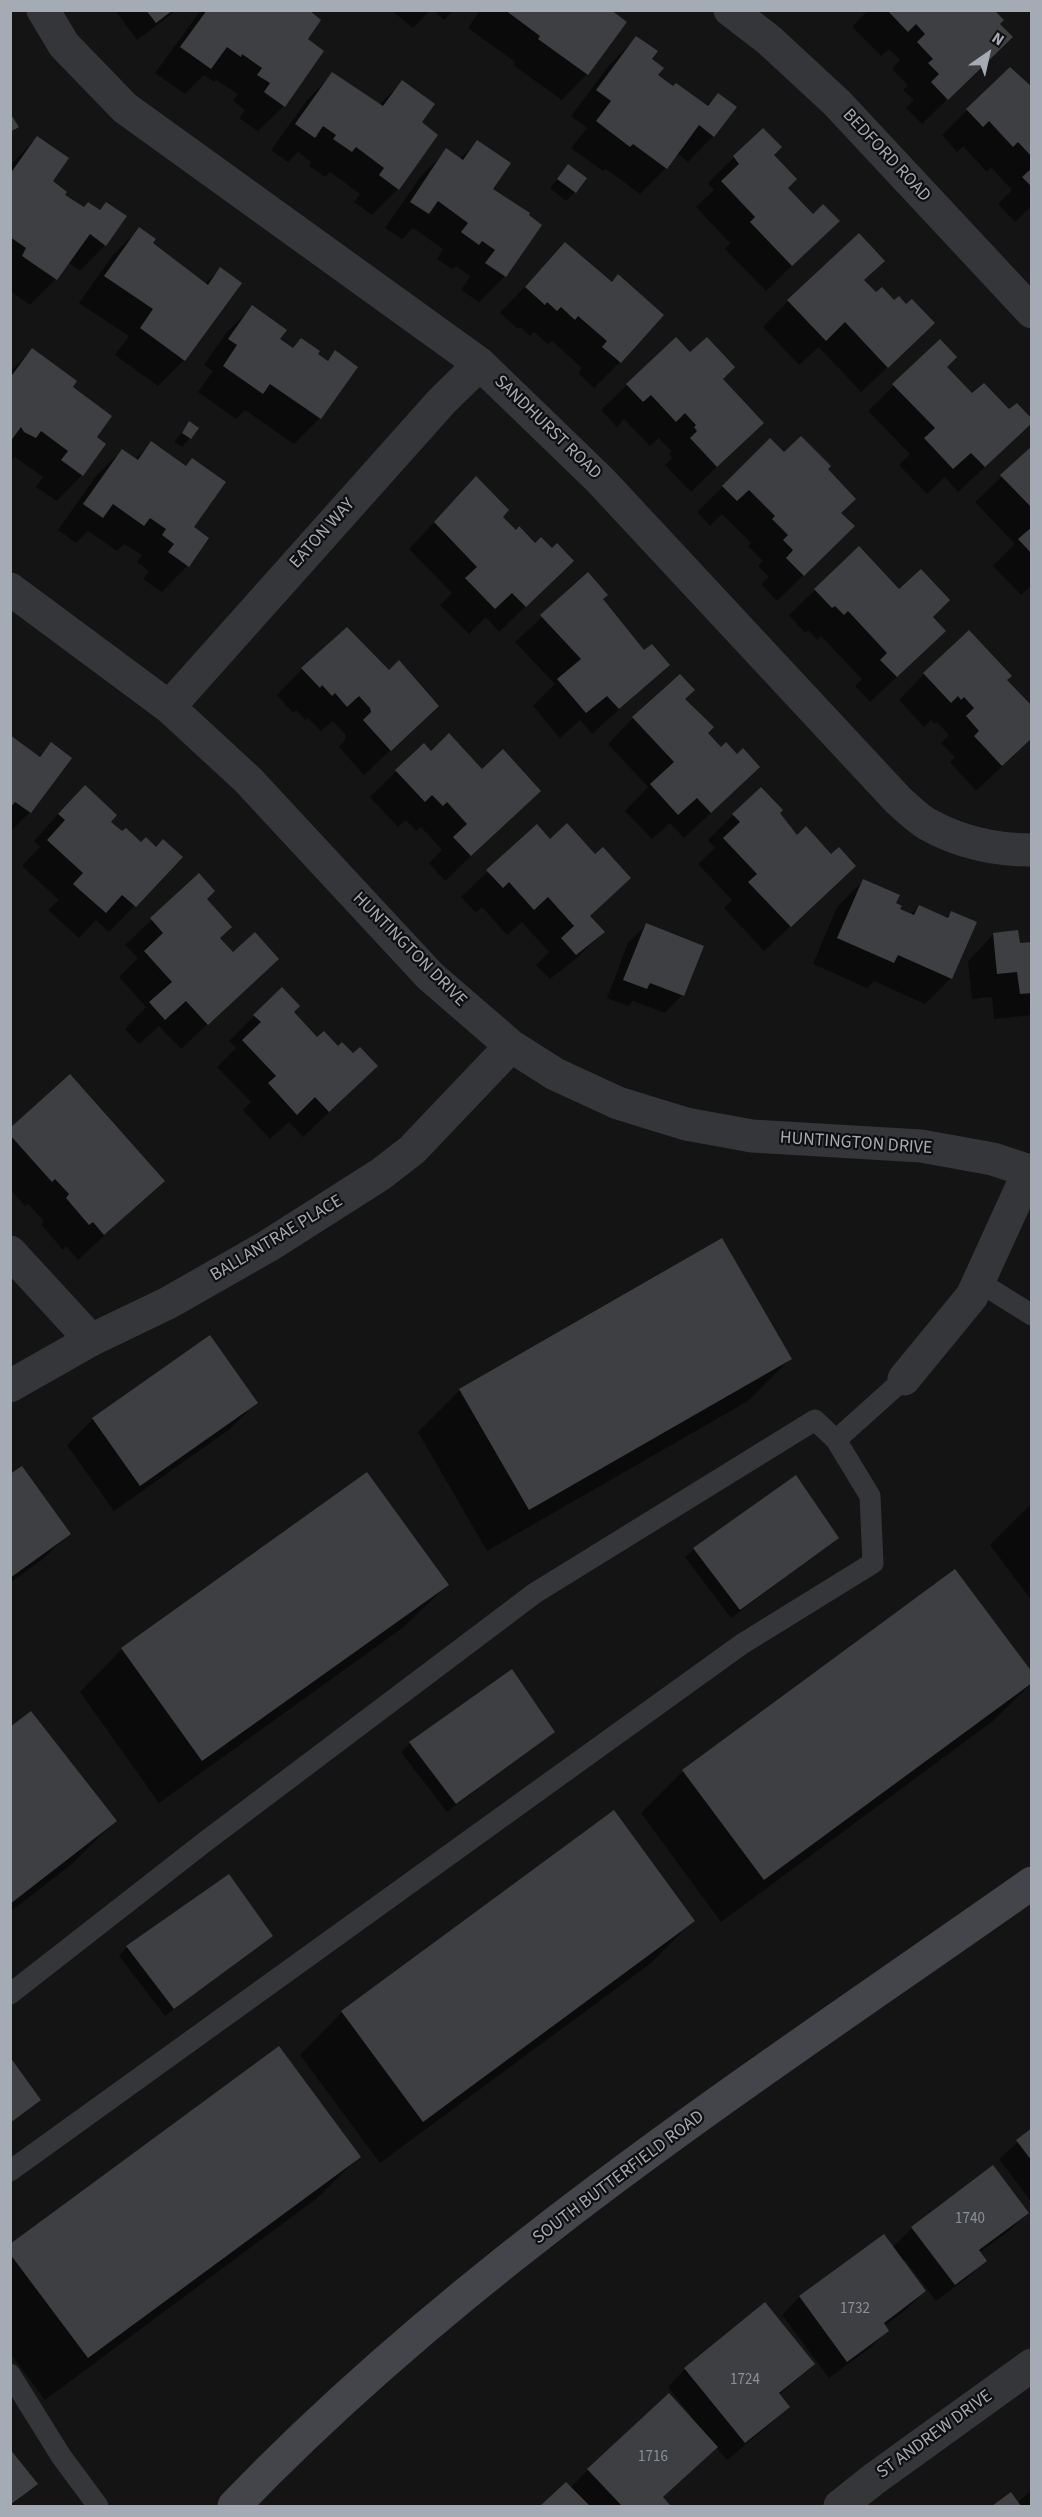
<!DOCTYPE html>
<style>
body{margin:0}
#map{position:relative;width:1042px;height:2517px;overflow:hidden;background:#141415;font-family:"Source Sans 3",sans-serif}
canvas{display:block}
.frame{position:absolute;inset:0;border:12px solid #a5abb5;pointer-events:none}
.north{position:absolute;left:958px;top:24px;width:60px;height:60px;-webkit-text-stroke:4px #0f0f10;paint-order:stroke;rotate:34deg;font-size:16px;font-weight:700;line-height:24px;text-align:center;color:#a5abb5}
.north::after{content:'';display:block;margin:auto;width:21px;height:27px;background:#a5abb5;clip-path:polygon(50% 0,100% 100%,50% 72%,0 100%)}
</style>
<div id="map">
<canvas width="1042" height="2517"></canvas>
<div class="frame"></div>
<div class="north">N</div>
</div>
<script>
const context = document.querySelector('canvas').getContext('2d');
context.lineJoin = 'round';
function fillPath(path, color) {
  context.fillStyle = color;
  context.fill(path, 'evenodd');
}
function trace(path, color, width, dash) {
  context.strokeStyle = color;
  context.lineWidth = width;
  context.lineCap = dash ? 'butt' : 'round';
  context.setLineDash(dash || []);
  context.stroke(path);
}
function write(font, color, halo, rows, align = 'center') {
  context.font = font + ' "Source Sans 3",sans-serif';
  context.lineWidth = 4.5;
  context.setLineDash([]);
  context.textBaseline = 'middle';
  context.strokeStyle = halo;
  context.fillStyle = color;
  for (const [text, x, y, turn = 0] of rows) {
    context.save();
    context.translate(x, y);
    context.rotate((+turn || 0) * Math.PI / 180);
    context.textAlign = isNaN(turn) ? turn : align;
    if (halo) context.strokeText(text, 0, 0);
    context.fillText(text, 0, 0);
    context.restore();
  }
}
fillPath(new Path2D(`
 M115,10H177L137,40Z
 M201,10H306V40L284,106L258,131L239,118L245,110L233,101L238,94L216,80L214,82L204,75L185,94L155,73Z
 M391,10H430L413,28Z
 M433,10H454L444,20Z
 M480,10H608L587,74L562,100L513,65L515,62L468,28Z
 M868,10H992L998,24L985,62L922,124L906,108L914,100L903,90L908,85L892,69L900,60L889,49L881,56L852,27Z
 M636,38L650,59L656,75L673,87L706,106L718,95L713,136L688,162L677,153L666,168L640,194L606,169L603,171L571,148L587,128L571,116L610,64Z
 M333,74L379,105L402,82L419,123L398,189L372,215L354,202L360,194L330,172L325,177L309,166L311,162L298,152L288,162L271,150L307,100Z
 M1032,90V206L1015,222L998,204L1012,190L991,167L987,172L963,146L957,152L942,135L967,110Z
 M37,138L51,181L63,195L83,208L98,211L106,204L105,245L80,271L68,262L56,279L30,305L10,291V165Z
 M477,142L491,189L505,276L479,302L461,290L470,276L456,266L452,269L437,259L443,249L413,228L402,239L385,228L421,176L447,150L460,159Z
 M772,155L812,246L766,291L725,249L730,243L696,207L714,190L708,183L734,157Z
 M568,166L575,192L566,201L550,188Z
 M139,229L151,243L205,284L220,269L240,283L184,360L158,386L115,355L129,336L79,303L113,255Z
 M565,244L620,362L594,388L578,373L582,368L552,341L548,344L534,332L530,336L520,327L518,329L500,313Z
 M863,280L907,349L861,392L819,347L799,365L763,327L788,301Z
 M252,307L278,339L292,349L301,340L326,362L336,352L356,367L320,418L294,444L245,410L236,419L198,392L213,371L204,365L226,333Z
 M940,341L945,367L1006,447L958,492L945,477L927,494L899,465L910,454L868,411Z
 M32,350L70,387L95,437L82,475L57,501L36,487L43,477L15,457L10,461V372Z
 M690,354L722,379L762,423L691,492L665,465L672,458L669,454L672,452L659,438L650,446L624,419L617,427L601,410L627,385Z
 M190,423V438L182,447L174,442Z
 M770,440L853,526L777,601L761,584L769,577L758,566L763,561L748,546L751,543L722,514L710,526L697,512Z
 M151,443L185,467L192,460V528L207,539L187,566L162,592L143,579L149,571L137,562L142,555L124,544L117,551L88,531L76,543L58,530L96,476L122,450L135,460Z
 M1032,448V585L1021,595L993,566L1015,544L975,502Z
 M476,478L546,586L499,632L486,617L469,634L440,605L452,593L409,549Z
 M859,548L899,592L932,617L918,657L870,702L855,686L862,679L821,636L817,640L808,630L805,633L789,615Z
 M588,575L601,599L644,652L668,665L592,734L580,720L560,738L533,706L555,684L515,642Z
 M302,669L389,672L437,706L364,775L339,747L346,739L345,734L333,721L321,731L308,718L305,720L296,710L293,713L277,695Z
 M924,674L1005,680L1019,750L976,791L950,762L955,757L941,743L949,735L937,722L935,724L931,720L924,727L899,700Z
 M684,700L706,733L733,792L684,838L670,823L652,839L625,811L648,787L608,744L633,718Z
 M10,737L38,757L51,744L30,812L10,832Z
 M423,745L431,753L539,791L445,881L429,863L442,850L421,827L416,831L406,820L398,827L370,797Z
 M59,813L109,822L122,833L141,844L181,857L109,932L96,920L79,938L48,910L59,900L22,866L40,847L34,841Z
 M778,814L828,891L764,951L724,908L732,900L698,864L715,848L708,840L733,815Z
 M536,826L549,841L595,856L629,878L589,917L603,932L577,958L550,979L536,965L549,952L522,922L507,935L482,907L476,913L461,897Z
 M199,875L218,938L233,954L277,959L181,1049L159,1026L139,1044L125,1029L146,1007L119,977L138,958L125,945Z
 M863,881L894,904L898,910L910,915L919,907L946,918L951,912V978L925,1004L874,981L867,988L813,964L837,907Z
 M646,925L682,995L665,1013L633,1001L628,1006L607,998L628,943Z
 M993,935L1018,945L1032,943V1015L994,1019L992,997L972,999L968,961Z
 M292,1012L350,1092L303,1137L289,1122L270,1139L243,1110L251,1102L217,1067L236,1048L229,1041L254,1016Z
 M10,1130L163,1181L78,1260L66,1246L63,1250L41,1224L44,1221L28,1204L25,1206L10,1189Z
 M209,1337L256,1403L230,1429L114,1511L67,1445L93,1419Z
 M790,1359L748,1401L487,1551L418,1432L460,1390Z
 M10,1476L69,1534L43,1559L10,1583Z
 M795,1477L837,1538L731,1618L685,1557L694,1549Z
 M1032,1503V1601L990,1545Z
 M447,1585L404,1627L159,1803L80,1692L122,1649Z
 M1032,1683L993,1721L721,1922L641,1813L683,1771Z
 M10,1729L115,1821L72,1864L10,1912Z
 M553,1732L447,1812L401,1752L410,1743Z
 M693,1921L651,1963L380,2163L300,2055L342,2012Z
 M271,1936L165,2016L119,1956L127,1947Z
 M1032,2130V2203L999,2159Z
 M359,2157L316,2199L45,2400L10,2353V2246Z
 M993,2167L1027,2213L1010,2230L979,2253L985,2261L967,2278L936,2301L905,2260L902,2262L924,2291L907,2309L884,2326L887,2331L870,2348L829,2378L782,2315L799,2297L884,2236L892,2248L912,2228Z
 M813,2364L779,2395L788,2407L770,2424L727,2460L716,2447L662,2498L668,2505L666,2506H542L566,2484L570,2488L588,2470L692,2417L668,2387L685,2369Z
 M10,2451L36,2484L11,2506H10Z
 M1032,2489V2506H994L1010,2495L1017,2504Z`), '#0007');
fillPath(new Path2D(`
 M146,10H173L156,23Z
 M207,10H309L321,20L308,39L324,51L285,107L264,92L270,83L257,75L262,68L242,54L241,57L227,47L211,69L180,47Z
 M505,10H611L627,22L588,75L538,39L540,36Z
 M887,10H994L1004,20L1000,24L1013,37L948,100L931,82L939,74L928,63L933,59L917,42L925,34L916,24L908,32Z
 M636,36L658,51L652,59L664,68L658,75L673,86L676,83L708,106L718,93L737,107L714,137L699,125L667,169L633,144L630,147L596,121L611,101L596,90Z
 M1010,67L1032,87V157L1018,142L1013,147L989,121L983,127L966,109Z
 M332,72L383,106L402,80L435,104L422,122L438,135L399,190L379,175L384,168L356,147L352,152L333,139L336,135L323,126L315,138L295,124Z
 M10,113L19,127L10,132Z
 M763,128L782,147L774,155L797,179L788,188L813,214L823,204L840,221L792,266L750,222L755,217L721,181L739,164L733,156Z
 M37,136L69,158L53,181L67,192L65,195L84,207L88,202L100,210L106,202L127,216L106,246L90,234L57,280L22,256L26,248L10,237V174Z
 M477,140L511,163L493,189L530,213L529,215L542,225L506,277L485,263L495,250L482,241L479,245L461,232L468,223L438,201L429,214L410,202L446,148L463,160Z
 M568,164L587,178L576,193L557,179Z
 M1032,168V187L1022,177Z
 M139,227L156,239L153,243L208,285L220,267L242,283L185,361L140,328L153,309L104,276Z
 M859,233L885,261L864,280L876,292L882,287L894,300L899,296L906,304L912,299L935,323L888,368L845,322L826,341L787,300Z
 M565,242L612,282L618,274L664,315L621,363L602,347L607,341L578,316L575,320L561,307L557,311L547,302L545,305L525,287Z
 M252,305L287,330L280,339L293,348L301,338L320,351L318,354L328,361L335,350L358,367L321,419L270,384L263,394L223,366L237,345L228,339Z
 M676,337L690,352L707,337L735,367L723,379L764,423L717,467L690,438L697,431L694,427L696,425L685,413L676,422L651,395L643,402L626,384Z
 M940,339L957,357L947,367L972,393L984,383L1009,409L1017,403L1032,419V423L985,467L971,453L953,469L924,438L935,428L892,384Z
 M32,348L77,381L73,387L112,416L97,437L106,444L83,476L61,460L68,451L41,431L36,438L24,432L21,427L10,442V378Z
 M189,421L199,428L191,439L182,433Z
 M801,436L831,466L828,469L856,499L841,513L855,526L804,576L786,558L793,550L783,540L788,535L772,519L775,516L749,490L737,501L722,486L770,438L784,452Z
 M151,441L186,466L192,458L226,482L194,527L209,538L189,567L168,552L174,544L162,535L166,529L150,518L144,526L113,504L103,518L83,504L122,449L138,460Z
 M1032,446V508L1000,475Z
 M476,476L509,510L503,517L516,530L519,526L535,543L541,537L552,548L557,543L574,561L526,607L512,593L495,609L465,578L477,567L434,522Z
 M1032,527V554L1018,539Z
 M859,546L899,589L921,569L950,600L933,617L946,631L897,677L880,660L887,653L848,611L844,615L835,606L832,608L814,589Z
 M588,572L608,595L603,599L644,650L652,644L670,665L619,709L607,696L586,713L557,679L581,659L540,615Z
 M347,627L389,670L399,660L439,706L391,751L363,720L371,712L370,708L359,696L347,707L335,693L332,696L322,685L320,688L301,668Z
 M969,630L1012,676L1007,680L1032,706V738L1002,766L974,736L979,731L966,716L974,708L964,697L961,700L958,696L951,703L923,673Z
 M680,674L695,690L685,699L714,727L708,733L721,747L726,742L737,754L743,748L760,767L711,813L697,798L678,815L650,784L674,762L632,717Z
 M449,733L482,769L503,749L541,791L471,856L453,837L467,824L447,802L443,806L432,795L425,802L395,770L424,743L431,751Z
 M10,735L40,757L51,742L72,758L31,813L15,802L10,808Z
 M85,785L117,815L111,822L122,831L126,828L141,842L146,837L156,847L163,839L183,857L136,907L122,895L106,913L73,884L83,873L47,840L65,820L58,814Z
 M761,787L783,810L780,813L797,835L806,826L831,854L839,847L856,866L791,927L748,882L757,874L723,838L740,822L732,814Z
 M567,823L595,854L603,847L631,878L590,916L605,932L576,955L561,938L574,926L548,897L534,910L509,882L503,888L486,870L537,824L550,839Z
 M199,873L215,891L207,899L232,927L220,938L233,952L255,932L279,959L208,1025L186,1001L165,1020L149,1002L172,982L144,951L163,933L150,918Z
 M863,879L900,895L896,903L902,906L900,909L914,915L919,905L948,918L951,911L977,922L952,979L898,955L894,963L837,938Z
 M646,923L704,946L684,996L650,983L647,989L623,980Z
 M1018,930L1020,943L1032,942V993L1020,994L1017,972L997,974L993,933Z
 M282,987L300,1006L294,1012L317,1037L324,1031L338,1046L342,1042L353,1053L360,1047L378,1066L329,1112L315,1097L297,1115L268,1083L276,1076L242,1040L261,1022L253,1015Z
 M70,1074L165,1181L104,1235L93,1222L89,1225L66,1198L69,1194L55,1179L52,1182L10,1135V1128Z
 M722,1238L792,1359L529,1510L459,1389Z
 M210,1335L258,1403L140,1486L92,1418Z
 M22,1466L71,1534L10,1578V1474Z
 M367,1472L449,1585L202,1761L121,1648Z
 M796,1475L839,1538L740,1610L693,1548Z
 M955,1569L1032,1672V1683L764,1880L682,1770Z
 M512,1669L555,1732L456,1804L409,1742Z
 M31,1711L117,1821L10,1904V1727Z
 M614,1810L695,1921L423,2122L341,2011Z
 M229,1874L273,1936L174,2009L126,1946Z
 M279,2046L361,2157L88,2358L10,2254V2244Z
 M10,2057L41,2100L10,2123Z
 M1032,2128V2161L1016,2140Z
 M993,2165L1029,2213L979,2250L987,2261L955,2285L911,2227Z
 M884,2234L926,2291L884,2323L889,2331L847,2362L799,2296Z
 M765,2302L815,2364L779,2393L790,2407L745,2443L684,2368Z
 M669,2393L718,2447L663,2497L670,2505L668,2506H622L587,2469Z
 M10,2449L38,2484L10,2505Z
 M566,2482L590,2506H540Z
 M1011,2492L1021,2506H992Z`), '#3e3f42');
trace(new Path2D(`
 M979,1282L1032,1315
 M10,1994L206,1841L535,1593L815,1420L836,1440L904,1379
 M10,2171L742,1644L873,1563L870,1496L836,1440
 M10,2374L61,2456L98,2506`), '#35363a', 21);
trace(new Path2D(`
 M43,10L64,45L125,108L480,364L600,480L898,800C907,808 917,818 927,824C959,842 996,850 1032,850
 M730,10L769,40L837,103L1032,312
 M10,589L169,707L248,780L430,976L511,1046L555,1074L618,1103L686,1124L752,1136L921,1146L993,1159L1032,1172
 M169,707L442,401L480,364
 M10,1252L91,1340
 M904,1379L972,1296L1029,1171
 M10,1386L91,1340L168,1303L268,1246L381,1174L412,1150L511,1046
 M840,2506L874,2479L1032,2365`), '#35363a', 33);
trace(new Path2D(`
 M234,2506C468,2262 756,2077 1032,1883`), '#43454a', 33);
write('15px', '#8b9098', null, [
 ["1740",970,2220],
 ["1732",855,2310],
 ["1724",745,2381],
 ["1716",653,2458]
]);
write('18px', '#a5abb5', '#0f0f10', [
 ["BEDFORD ROAD",886,156,47],
 ["SANDHURST ROAD",547,428,44],
 ["EATON WAY",323,534,-48],
 ["HUNTINGTON DRIVE",409,950,45],
 ["HUNTINGTON DRIVE",856,1144,4],
 ["BALLANTRAE PLACE",277,1239,-31],
 ["SOUTH BUTTERFIELD ROAD",619,2178,-37],
 ["ST ANDREW DRIVE",935,2435,-36]
]);
</script>
